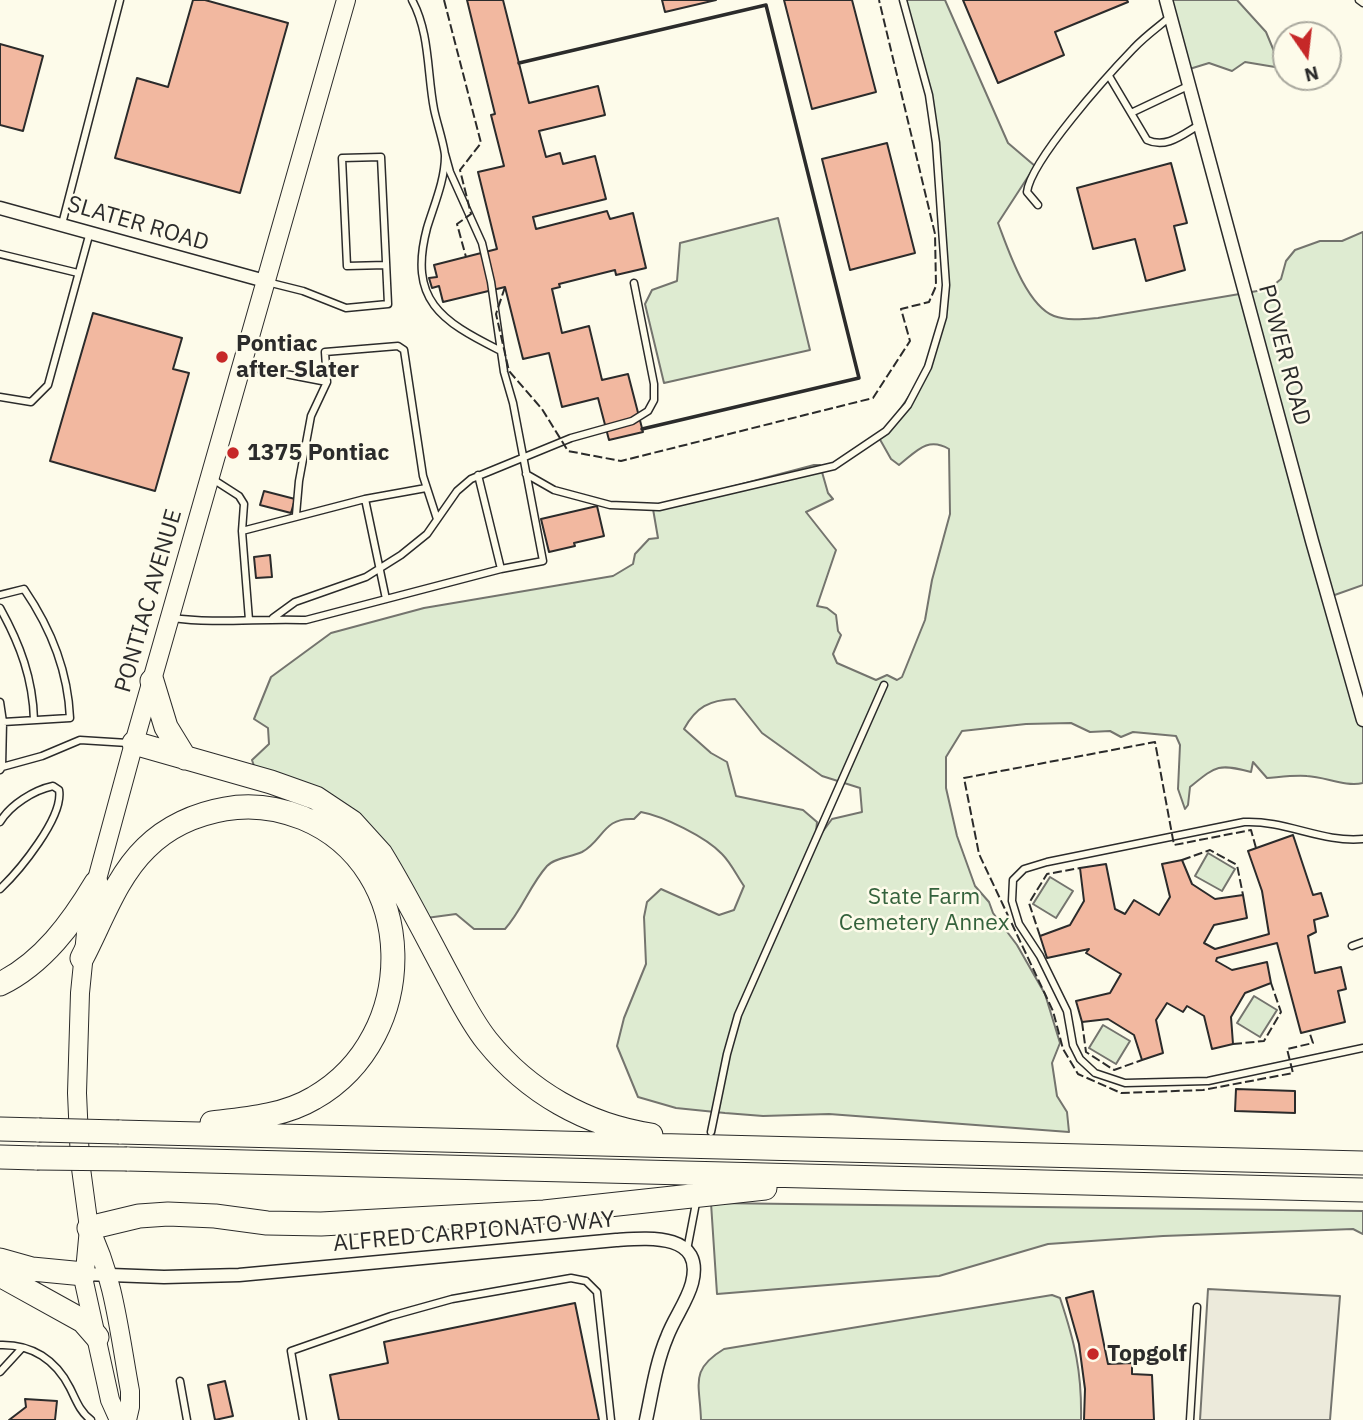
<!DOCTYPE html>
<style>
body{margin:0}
#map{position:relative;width:1363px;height:1420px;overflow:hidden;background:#fdfbea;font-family:"IBM Plex Sans",sans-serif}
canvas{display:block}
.north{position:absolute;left:1272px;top:21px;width:70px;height:70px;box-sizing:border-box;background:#fdfbea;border:2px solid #a9a89e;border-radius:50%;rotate:166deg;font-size:19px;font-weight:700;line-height:28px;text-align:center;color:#2b2b2b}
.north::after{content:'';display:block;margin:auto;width:24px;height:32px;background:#c62828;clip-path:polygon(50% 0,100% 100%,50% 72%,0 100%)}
</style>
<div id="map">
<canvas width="1363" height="1420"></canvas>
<div class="north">N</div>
</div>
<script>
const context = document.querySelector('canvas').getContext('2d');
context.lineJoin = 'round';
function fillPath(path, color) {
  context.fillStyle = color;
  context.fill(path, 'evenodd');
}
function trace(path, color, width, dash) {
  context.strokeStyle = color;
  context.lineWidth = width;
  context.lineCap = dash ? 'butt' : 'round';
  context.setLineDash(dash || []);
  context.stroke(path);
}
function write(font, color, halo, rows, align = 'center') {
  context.font = font + ' "IBM Plex Sans",sans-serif';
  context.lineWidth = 5;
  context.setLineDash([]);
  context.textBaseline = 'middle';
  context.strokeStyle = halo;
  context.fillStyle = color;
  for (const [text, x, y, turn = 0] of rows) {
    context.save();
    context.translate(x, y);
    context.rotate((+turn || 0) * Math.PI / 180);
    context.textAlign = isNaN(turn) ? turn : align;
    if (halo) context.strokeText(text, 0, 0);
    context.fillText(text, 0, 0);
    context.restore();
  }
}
const green = new Path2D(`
 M903,0H945L1008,143L1035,166L998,223C1008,249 1026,305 1054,316C1067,321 1085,319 1098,318L1269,289L1281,279L1286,261L1295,250L1320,241H1342L1363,232V585L1329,597L1363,723V783C1345,787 1326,777 1307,776C1294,775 1280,777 1267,778L1253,762L1251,772C1218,763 1216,766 1190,787L1188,805L1185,809L1178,789L1180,745L1176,736L1133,732L1121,737L1110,731L1090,732L1071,723L1026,724L962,731L946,757V788L957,836L975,886L989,902L993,913L1017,945L1045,994L1060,1043L1052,1063L1057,1096L1067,1112L1069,1132L829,1114L763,1116L725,1113L676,1108L638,1097L617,1046L624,1018L646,964L644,917L647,902L661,889L719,915L734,910L744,886C737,876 731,863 722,854C706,837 663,816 641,812L634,819C603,817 603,841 582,852C571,857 554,858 547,866C530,885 522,910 505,929H474L456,914L419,919L368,839L257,775L252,760L269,744L268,728L254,719L271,677L331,633L424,608L613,576L633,564L635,554L649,539L658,538L653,509L655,507L814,465H820L828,493L833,499L806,512L836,550L817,606L827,608L836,615L838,631L841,635L833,654L837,663L876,680L887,675L897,680L902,677L925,620L932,580L950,514L949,449C927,436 916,452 899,465L891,459L878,436C911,401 934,357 945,309L930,94ZM735,699L762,733L822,776L860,788L862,812L832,819L815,842L817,822L803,810L736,796L727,762L711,753L684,729C696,707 709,700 735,699Z
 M1167,0H1237L1266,32L1281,68L1245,62L1232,71L1209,63L1183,71Z
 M778,218L810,350L664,383L645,304L652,290L677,281L680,243Z
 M1208,853L1235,869L1222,891L1195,876Z
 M1050,877L1073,891L1056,918L1033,904Z
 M1254,996L1277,1010L1260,1037L1237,1023Z
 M1103,1025L1130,1041L1116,1064L1089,1048Z
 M711,1203L1363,1211V1234L1353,1229L1163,1236L1048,1244L939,1276L717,1294Z
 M1052,1295L1060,1298C1075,1343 1082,1372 1081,1420H701C700,1384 689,1370 724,1349Z`);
fillPath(green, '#deebd1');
trace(green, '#74746e', 2);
const parking = new Path2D(`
 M1208,1289L1340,1296L1330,1420H1200Z`);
fillPath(parking, '#eceadb');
trace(parking, '#74746e', 2);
const building = new Path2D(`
 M193,0H205L288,23L240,193L115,158L137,78L168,87Z
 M467,0H503L529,103L598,86L605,115L539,131L546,157L560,153L563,164L595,156L606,199L533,217L536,229L607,211L610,219L633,213L646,268L616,275L615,270L559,284L560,287L552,289L562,333L589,326L602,380L628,374L643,432L609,440L598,398L562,407L549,353L523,359L505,287L443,302L439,286L432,288L429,278L437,277L434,265L497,249L478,172L504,166L491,115L495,114Z
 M662,0H716L665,12Z
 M784,0H852L876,92L812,109Z
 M963,0H1127L1128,2L1055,32L1064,55L998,83Z
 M0,44L43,56L23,131L0,125Z
 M887,143L915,253L850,270L822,159Z
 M1171,163L1187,223L1174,226L1185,270L1146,281L1135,239L1093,249L1077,188Z
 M93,313L182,338L173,369L189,373L155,491L50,461Z
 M264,491L295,499L291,513L260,505Z
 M597,506L604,536L574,543L575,546L549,552L541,519Z
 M270,555L272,577L256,578L254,557Z
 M1293,835L1313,895L1321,893L1328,916L1314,920L1316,932L1308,936L1315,973L1341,967L1346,989L1338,991L1345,1022L1301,1033L1277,943L1217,958L1216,961L1232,970L1267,962L1271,983L1245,993L1231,1017L1233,1044L1212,1049L1204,1016L1187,1006L1183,1012L1167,1003L1156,1020L1163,1053L1142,1060L1134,1035L1108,1019L1082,1022L1076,1001L1110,993L1121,974L1086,953L1089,949L1047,958L1040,936L1070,925L1084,901L1080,868L1106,864L1115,909L1125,914L1134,900L1159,915L1170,897L1162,864L1182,860L1192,884L1215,899L1243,895L1247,918L1214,925L1204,943L1215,949L1269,934L1262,891L1248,851Z
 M1236,1089L1295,1091V1113L1235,1111Z
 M1093,1291L1108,1364L1132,1363V1374L1152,1375L1154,1420H1084L1085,1389L1079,1344L1066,1298Z
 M575,1303L599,1420H339L330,1375L388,1363L384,1342Z
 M225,1381L233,1416L215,1420L208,1385Z
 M25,1399L57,1401L55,1420H9L26,1407Z`);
fillPath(building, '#f2b8a0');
trace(building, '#2b2b2b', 2);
const lane = new Path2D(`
 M412,0C430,33 427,73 434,109C436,120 445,147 445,156C445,180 434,205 427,228C408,300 441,321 499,350
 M1359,0L1363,3
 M1109,76L1147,140C1166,149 1182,135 1199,125
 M1131,113L1188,86
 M1038,205L1027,192C1031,160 1108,75 1133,49C1144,37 1158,27 1170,17
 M62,224L120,0
 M0,254L78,273
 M267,282L303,291L346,308L388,304L381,157L342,158L347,266L386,265
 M244,366L327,382L325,352L398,346L404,350L423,476L437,519
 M0,397L31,402L48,385L90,232
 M526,474L554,490L610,505L659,507L834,466L886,431L908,405L928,367L943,317L946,285L936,143L929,95L903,0
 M478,475L501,569
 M211,478L239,496L244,504L242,531L249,620
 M365,499L386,599
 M296,515L299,481L311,416L327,382
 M242,531L365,499L426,488
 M0,595L24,589C50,627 68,671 70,718L3,722
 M0,608C20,644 33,679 34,720
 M172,618C217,624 261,618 306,620L501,569L543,561L513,403L504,372L491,282L482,243L450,172L445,154
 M273,618L295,602L366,577L401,555L427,534L457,491L471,479L571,438L632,421L648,411L654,400V384L634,283
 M0,702L3,722L2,767
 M0,770L2,767L42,756L80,740L128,743
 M0,822C10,805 34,790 53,786L59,790C64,817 19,871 0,889
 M1363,839C1322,843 1286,820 1244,822L1047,862L1024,869L1013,880L1012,901L1019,924L1040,956L1067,1011L1073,1045L1080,1059L1095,1073L1125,1083L1208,1081L1363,1048
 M1352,946L1363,942
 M711,1132L727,1054L738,1015L884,685
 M687,1250L696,1203
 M0,1345C32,1344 56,1360 70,1388C76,1400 80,1412 91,1420
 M0,1372L22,1348
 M180,1381L187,1420
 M303,1420L291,1351L391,1316L452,1299L571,1278L586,1281L597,1292L611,1420
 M1190,1420L1197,1307`);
const street = new Path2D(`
 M1166,0L1312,541L1363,720
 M0,208L265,281
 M84,1274L164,1277L239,1275L616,1240C647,1238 705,1232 692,1283C687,1302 674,1318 667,1337C656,1363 652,1392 646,1420`);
const secondary = new Path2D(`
 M89,1228C114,1275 120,1338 130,1391V1407L127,1420
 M119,1420L110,1400L84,1282L89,1228L80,1161L77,1093L80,993L86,933L96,883L134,743L346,0`);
const highway = new Path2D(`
 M152,681L166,727L185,758
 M134,743L271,782L316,798L352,822L381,854C405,893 426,935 448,976C460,998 471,1021 487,1041C528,1092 586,1125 651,1135
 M82,958C101,922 116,877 146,848C167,827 196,814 225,809C252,804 278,808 303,818C421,867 421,1037 314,1098C284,1116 246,1119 212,1123
 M0,984C43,963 72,923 96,883
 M0,1129L39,1130
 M119,1132L1363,1163
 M0,1157L37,1158
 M127,1159L1363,1190
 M89,1228L139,1216L168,1214L215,1216L267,1223L321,1224L544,1212L765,1188
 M0,1260L32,1269L84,1274
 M0,1275L83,1321L97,1337`);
trace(lane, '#2b2b2b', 9);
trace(street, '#2b2b2b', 15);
trace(secondary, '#2b2b2b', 20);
trace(highway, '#2b2b2b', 25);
trace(lane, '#fdfbea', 6);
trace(street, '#fdfbea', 12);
trace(secondary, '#fdfbea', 18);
trace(highway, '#fdfbea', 23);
const highwayBridge = new Path2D(`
 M39,1130L119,1132
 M37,1158L127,1159`);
trace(highwayBridge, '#2b2b2b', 25, []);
trace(highwayBridge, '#fdfbea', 23);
trace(new Path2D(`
 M444,0L481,143L460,170L471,214L457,224L466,257
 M505,287L496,314L509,371L542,409L568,451L621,461L873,398L910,341L901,309L929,302L936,286L935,234L879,0
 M1256,848L1251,830L1174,845L1155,742L964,778L979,854L1053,1011L1063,1049L1078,1074L1121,1093L1203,1090L1293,1073L1287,1049L1313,1043L1309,1031
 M1182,860L1210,850L1237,865L1243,895
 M1040,936L1029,903L1047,874L1080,868
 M1082,1022L1086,1052L1114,1070L1142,1060
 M1233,1044L1264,1041L1281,1012L1271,983`), '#2b2b2b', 2, [9, 3.5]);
trace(new Path2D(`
 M519,63L766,5L859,378L642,429`), '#2b2b2b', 3.5);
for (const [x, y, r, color] of [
 [222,357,7,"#c62828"],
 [233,453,7,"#c62828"],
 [1093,1354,7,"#c62828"]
]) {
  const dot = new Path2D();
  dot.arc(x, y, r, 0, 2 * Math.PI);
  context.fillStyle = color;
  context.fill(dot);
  trace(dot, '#fdfbea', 2.5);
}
write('23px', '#2b2b2b', '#fdfbea', [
 ["SLATER ROAD",138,224,16],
 ["POWER ROAD",1284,355,75],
 ["PONTIAC AVENUE",149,601,-74],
 ["ALFRED CARPIONATO WAY",474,1232,-5]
]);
write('bold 23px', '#2b2b2b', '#fdfbea', [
 ["Pontiac",236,344],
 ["after Slater",236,370],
 ["1375 Pontiac",247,453],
 ["Topgolf",1107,1354]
], 'left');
write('23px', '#34623c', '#fdfbea', [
 ["State Farm",924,897],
 ["Cemetery Annex",924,923]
]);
</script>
